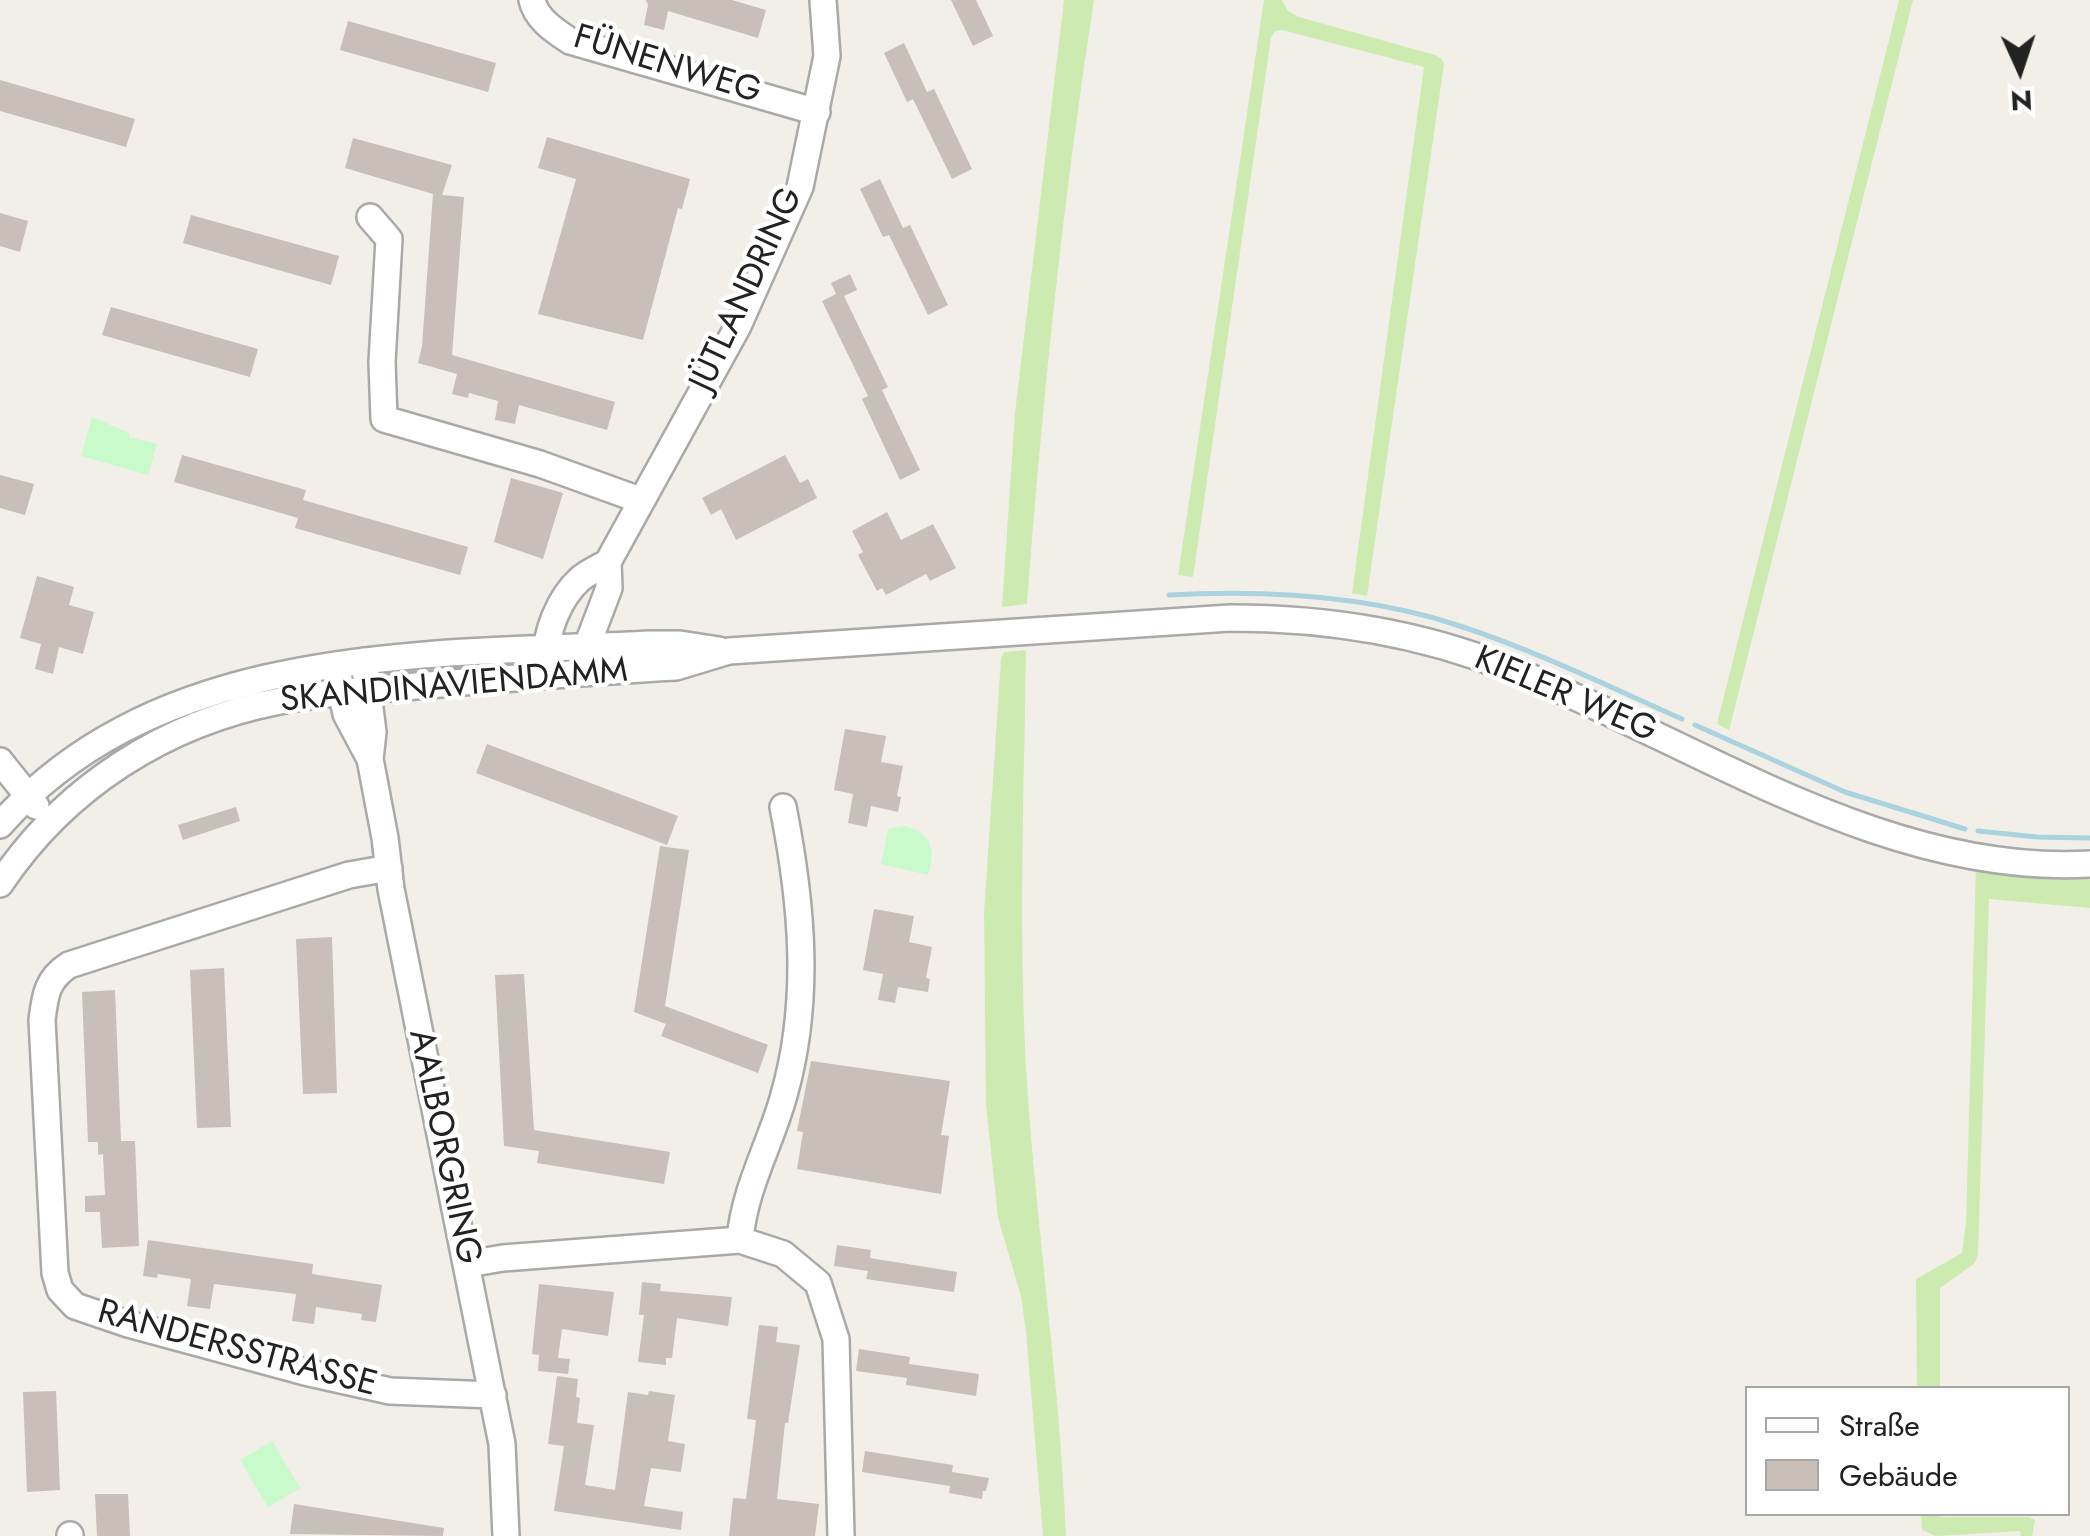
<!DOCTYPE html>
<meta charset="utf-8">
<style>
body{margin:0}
#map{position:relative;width:2090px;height:1536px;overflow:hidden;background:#f2efe9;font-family:Jost,sans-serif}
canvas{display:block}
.legend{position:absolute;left:1745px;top:1386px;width:325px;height:130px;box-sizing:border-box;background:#fff;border:2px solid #a7a7a7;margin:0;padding:12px 18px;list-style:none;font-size:30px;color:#222}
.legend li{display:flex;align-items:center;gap:20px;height:50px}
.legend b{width:50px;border:2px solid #a7a7a7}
.north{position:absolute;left:1970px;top:20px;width:100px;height:100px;-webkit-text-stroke:8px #fff;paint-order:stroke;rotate:177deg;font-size:28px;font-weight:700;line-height:40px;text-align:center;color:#222}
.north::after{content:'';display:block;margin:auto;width:35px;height:45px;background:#222;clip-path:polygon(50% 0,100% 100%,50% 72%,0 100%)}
</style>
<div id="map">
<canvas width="2090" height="1536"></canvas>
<ul class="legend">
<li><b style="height:12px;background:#fff"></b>Straße</li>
<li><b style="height:28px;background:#c7bfb8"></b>Gebäude</li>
</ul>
<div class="north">N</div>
</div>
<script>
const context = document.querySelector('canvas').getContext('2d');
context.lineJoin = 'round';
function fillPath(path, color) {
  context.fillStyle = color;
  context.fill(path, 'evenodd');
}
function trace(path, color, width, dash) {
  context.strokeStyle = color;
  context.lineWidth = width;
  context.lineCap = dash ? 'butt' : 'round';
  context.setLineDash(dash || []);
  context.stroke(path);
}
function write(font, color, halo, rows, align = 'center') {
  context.font = font + ' Jost,sans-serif';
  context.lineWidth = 9;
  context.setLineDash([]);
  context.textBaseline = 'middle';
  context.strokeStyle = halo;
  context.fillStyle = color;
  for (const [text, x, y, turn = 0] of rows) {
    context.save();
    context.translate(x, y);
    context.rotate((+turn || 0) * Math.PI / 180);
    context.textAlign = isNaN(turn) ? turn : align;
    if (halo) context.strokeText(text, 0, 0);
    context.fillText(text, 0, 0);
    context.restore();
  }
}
fillPath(new Path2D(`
 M1064,0H1094C1063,200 1042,402 1027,604L1002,607L1015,413Z
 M1264,0H1282L1288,11L1299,17L1435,55L1442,59L1444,64L1367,596L1352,593L1424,67L1282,30L1275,31L1271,38L1193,577L1178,575Z
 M1899,0H1913L1729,730L1717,724Z
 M1026,650C1024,794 1018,939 1027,1083C1037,1234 1060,1384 1066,1536H1043L1026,1331L1021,1296L998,1218L986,1104L984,913L1001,659L1004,652Z
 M1976,867L2090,876V908L1989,899L1978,1254L1975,1263L1940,1288V1388H1917L1916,1279L1962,1253L1966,1223Z
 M1921,1514H1940V1517H2028L2035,1520L2032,1536H2021L2020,1531L1936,1536L1922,1530Z`), '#cdebb0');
fillPath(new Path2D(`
 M92,417L129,433V437L157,444L148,475L81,456Z
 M904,826C932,833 936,849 928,875L881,864L888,829Z
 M272,1441L300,1488L268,1507L240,1460Z`), '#c8facc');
trace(new Path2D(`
 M1169,595C1264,590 1365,595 1457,625C1534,650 1608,686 1682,719
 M1695,725L1845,792L1965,829
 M1978,831L2037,837L2090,838`), '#aad3df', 5);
fillPath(new Path2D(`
 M646,0H732L766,10L758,38L668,11L664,30L644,25L648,5Z
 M951,0H976L993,36L973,46Z
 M348,21L496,63L488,92L340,50Z
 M904,43L927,92L934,89L972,169L952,179L913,99L907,102L884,53Z
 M0,80L135,119L126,147L0,111Z
 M547,137L690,179L682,209L678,208L643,340L538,314L576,179L538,168Z
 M353,138L452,165L442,195L464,197L452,355L615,402L607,430L519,405L515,424L495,420L498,401L469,393L468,398L452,394L457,374L418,363L422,346L433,194L345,168Z
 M880,179L903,228L910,225L948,305L928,315L889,235L883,237L860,189Z
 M0,213L28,221L20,252L0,246Z
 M191,215L339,256L331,285L183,243Z
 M850,274L857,290L844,296L888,387L882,390L920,470L900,480L862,399L868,396L822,301L836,294L831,283Z
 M111,307L258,349L250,377L102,335Z
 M182,455L306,490L303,500L468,547L460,575L295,528L298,518L174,482Z
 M785,455L800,483L808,479L817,498L736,540L721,509L711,515L702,498Z
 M0,475L34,484L25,515L0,508Z
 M511,478L563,493L543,559L494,542Z
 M887,512L901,540L933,524L956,568L930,581L926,574L886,595L882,588L877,591L858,555L863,552L852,531Z
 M37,576L74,587L69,605L94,612L83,654L59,647L53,674L35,669L41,644L20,638Z
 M845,729L886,736L881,762L903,766L897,796L901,797L898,812L871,806L867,827L848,823L853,794L834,790Z
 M487,744L678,816L667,845L476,773Z
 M236,807L240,821L183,840L178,825Z
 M660,846L689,850L665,1006L768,1045L758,1073L661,1036L666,1024L634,1012Z
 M874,909L914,916L909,942L932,947L926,978L930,979L928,992L898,987L895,1003L878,1000L883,974L863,970Z
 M332,937L337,1093L303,1094L296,939Z
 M224,968L231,1127L197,1128L190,970Z
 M524,974L534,1130L670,1152L664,1184L537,1163L539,1151L504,1146L495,975Z
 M115,990L121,1141H135L139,1246L102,1248L100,1212H85V1196L105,1195L103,1154L98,1155V1142H88L82,992Z
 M811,1061L950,1081L941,1135L949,1136L941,1194L797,1169L803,1132L797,1131Z
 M148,1240L313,1264L312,1274L382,1285L376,1322L361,1320L362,1314L316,1307L314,1324L292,1321L296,1294L214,1284L210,1309L187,1306L191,1279L158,1274L157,1278L143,1276Z
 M837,1245L871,1250L870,1258L957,1272L954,1292L866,1279L868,1271L834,1266Z
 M642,1282L661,1284L660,1291L732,1297L728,1326L677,1318L672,1358H666V1365L638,1362L644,1315H639Z
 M539,1284L614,1292L608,1336L562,1329L558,1358L570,1359L568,1374L538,1371L539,1355L532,1354Z
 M759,1325L778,1327L776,1342L800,1345L788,1423H785L777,1499L819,1504L815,1536H729L733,1498L746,1499L756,1420L747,1419Z
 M859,1349L910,1357L909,1364L979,1374L976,1396L906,1385L907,1378L856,1371Z
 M557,1376L578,1379L576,1397L580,1398L577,1423L594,1425L585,1485L615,1490L628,1392L648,1395L649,1391L675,1395L668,1441L685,1444L681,1472L651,1468L644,1506L683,1512L681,1530L554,1511L564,1446L548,1444Z
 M56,1391L60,1490L27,1492L23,1392Z
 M865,1451L953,1465L952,1472L989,1478L986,1491H983L982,1499L949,1493L950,1486L862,1472Z
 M95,1494H128L130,1536H97Z
 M294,1504L444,1528L443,1536L290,1534Z`), '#c7bfb8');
const minor = new Path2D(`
 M532,0C536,19 555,31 570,41L817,112
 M370,217L389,239L382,362L384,419L540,464L640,500
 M364,661L373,732L370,759L385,838L391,889L502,1444L506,1536
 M546,661C545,633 559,598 580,579C588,572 600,567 608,562
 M587,661V646L609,588L608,562L738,326L800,187L827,56L823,0
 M339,679L346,714L370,759
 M0,761L36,806
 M0,825C161,643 429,655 651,644H680L719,650
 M389,868L349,875L69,965C47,979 45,995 42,1020L55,1273L60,1290L75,1306L128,1324L305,1372L390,1391L493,1395
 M0,884C65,787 165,723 280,701C332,691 386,689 440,684C518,678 597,671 676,667L729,651L1230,618C1324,618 1417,632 1505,667C1692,740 1882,876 2090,864
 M740,1240C744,1189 771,1143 784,1095C811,1000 802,903 783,807
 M468,1264L503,1258L740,1240L783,1254L818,1283L836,1339L841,1536
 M70,1535V1536`);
trace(minor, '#a9a9a9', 30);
trace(minor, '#fff', 25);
write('35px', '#222', '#fff', [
 ["FÜNENWEG",667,66,17],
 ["JÜTLANDRING",748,290,-65],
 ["SKANDINAVIENDAMM",454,687,-5],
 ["KIELER WEG",1565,696,23],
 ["AALBORGRING",443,1147,78],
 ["RANDERSSTRASSE",237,1350,15]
]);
</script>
